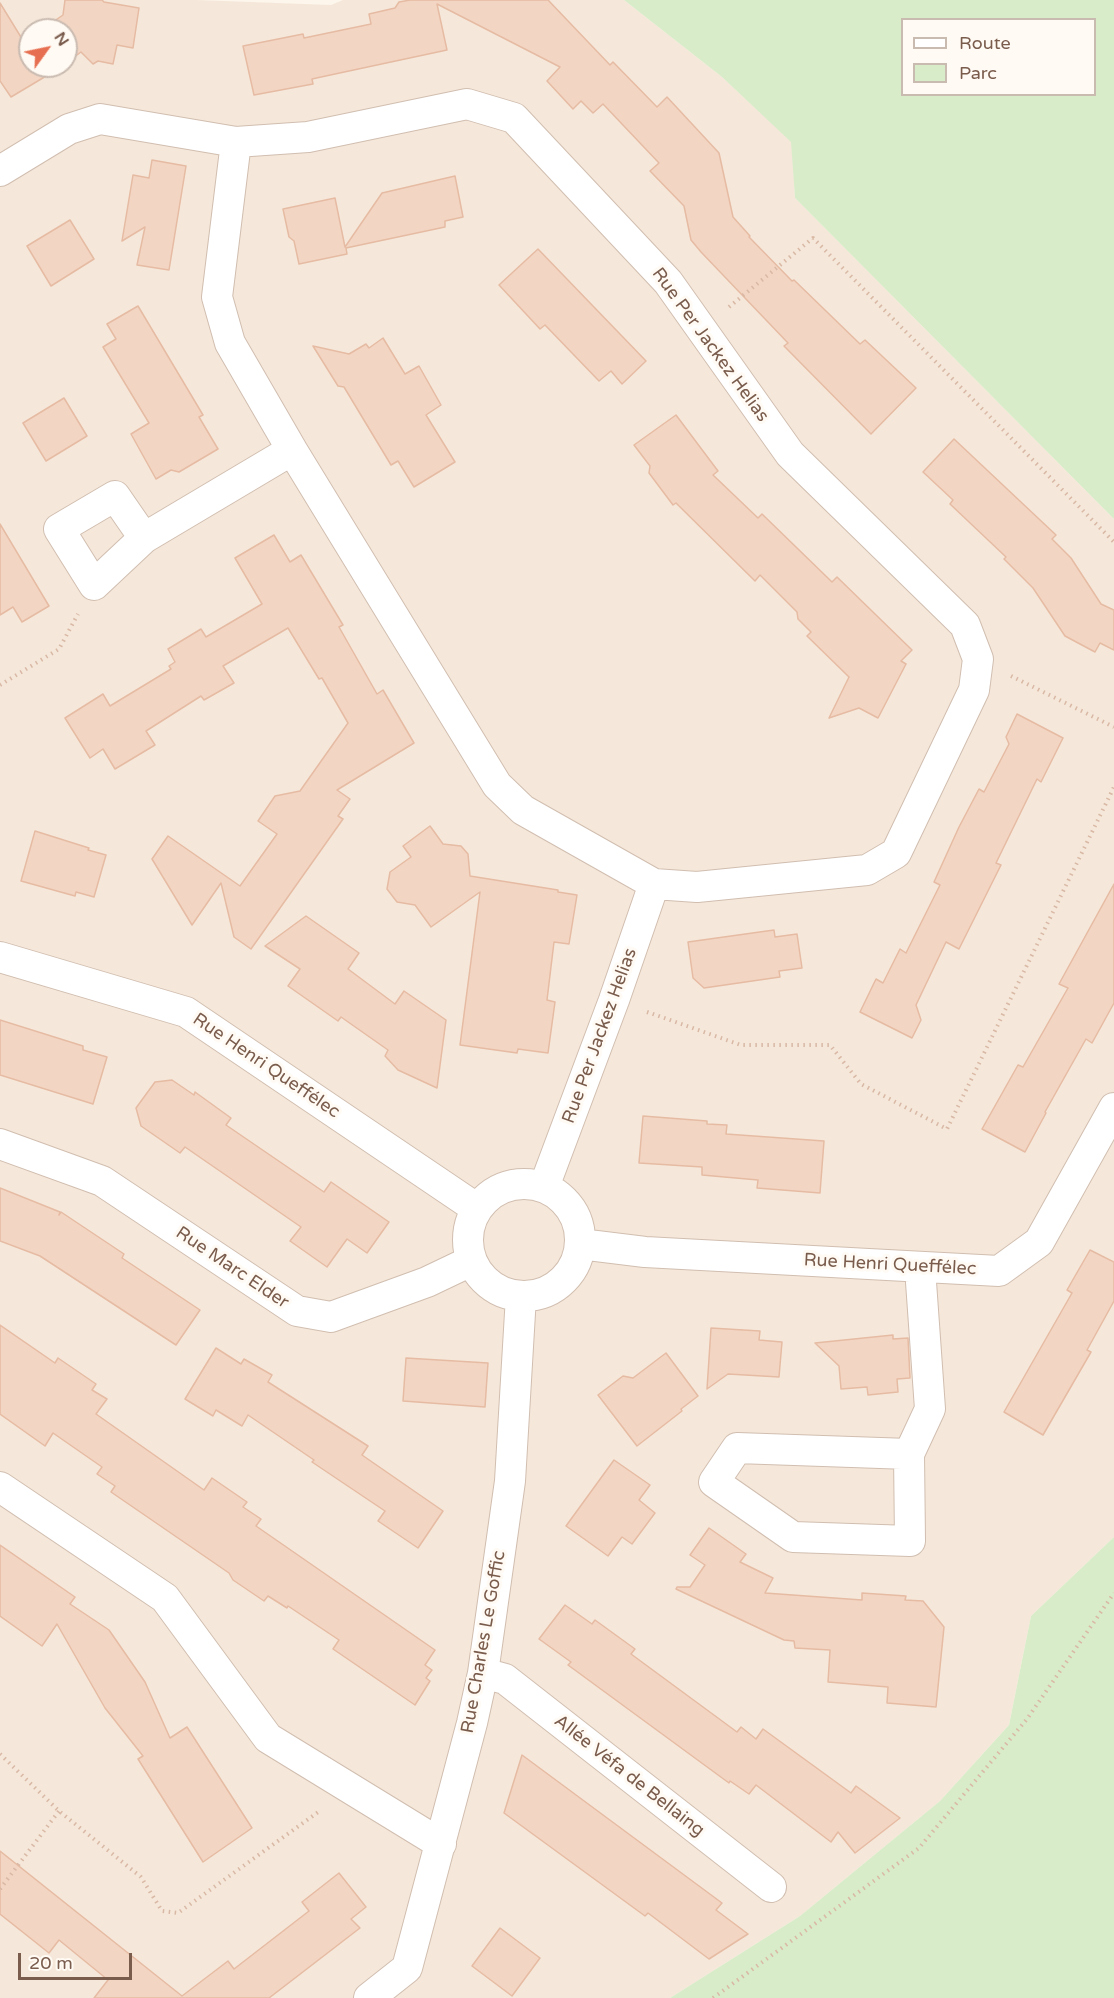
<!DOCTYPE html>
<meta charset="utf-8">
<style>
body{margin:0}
#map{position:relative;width:1114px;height:1998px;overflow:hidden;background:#fdf6ec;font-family:"Varela Round",sans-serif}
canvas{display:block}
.legend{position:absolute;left:901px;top:18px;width:195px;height:78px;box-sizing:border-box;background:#fffaf3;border:2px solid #cabbb1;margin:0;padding:8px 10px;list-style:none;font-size:18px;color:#7a5c4d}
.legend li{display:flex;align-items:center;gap:12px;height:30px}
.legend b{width:30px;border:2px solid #cabbb1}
.north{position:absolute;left:18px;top:18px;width:60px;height:60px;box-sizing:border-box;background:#fffaf3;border:2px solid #cabbb1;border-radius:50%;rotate:57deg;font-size:16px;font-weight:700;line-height:24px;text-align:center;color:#7a5c4d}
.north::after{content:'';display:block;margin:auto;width:21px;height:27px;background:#e76f51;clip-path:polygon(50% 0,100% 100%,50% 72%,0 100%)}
.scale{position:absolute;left:18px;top:1953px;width:114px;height:27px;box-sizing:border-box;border:3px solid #7a5c4d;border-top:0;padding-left:8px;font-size:18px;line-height:21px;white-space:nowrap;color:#7a5c4d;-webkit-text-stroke:4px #fffaf3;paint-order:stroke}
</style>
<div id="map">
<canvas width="1114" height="1998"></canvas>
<ul class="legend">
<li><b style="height:8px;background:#fff"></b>Route</li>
<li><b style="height:16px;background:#d8ecc9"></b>Parc</li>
</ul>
<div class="north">N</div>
<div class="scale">20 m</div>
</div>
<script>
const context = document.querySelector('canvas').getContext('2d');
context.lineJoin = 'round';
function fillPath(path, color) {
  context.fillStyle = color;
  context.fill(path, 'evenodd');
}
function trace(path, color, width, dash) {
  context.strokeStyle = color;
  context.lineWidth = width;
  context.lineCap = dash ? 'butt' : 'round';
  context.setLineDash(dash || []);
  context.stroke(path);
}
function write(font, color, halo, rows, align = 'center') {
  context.font = font + ' "Varela Round",sans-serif';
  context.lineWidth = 6;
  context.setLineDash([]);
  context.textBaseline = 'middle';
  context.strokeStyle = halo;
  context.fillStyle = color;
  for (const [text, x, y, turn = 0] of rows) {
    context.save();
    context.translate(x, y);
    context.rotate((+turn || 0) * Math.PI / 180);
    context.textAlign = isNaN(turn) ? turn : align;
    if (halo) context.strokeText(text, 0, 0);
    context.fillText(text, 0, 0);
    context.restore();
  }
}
fillPath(new Path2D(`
 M0,0H197L331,5L343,0H624L722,77L792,142L795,198L1114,519V1537L1031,1616L1009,1725L940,1801L800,1916L670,1998H0ZM30,30H66V66H30Z`), '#f5e8da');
fillPath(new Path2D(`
 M624,0H1114V519L795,198L791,142L722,77ZM902,20H1094V94H902Z
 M1114,1537V1998H670L800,1916L940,1801L1009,1725L1031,1616Z`), '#d8ecc9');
const building = new Path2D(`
 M65,0H102L104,2L139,8L133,48L117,45L113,64L98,61L93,64L81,52L66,63V30H41L63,15Z
 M410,0H548L610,65L613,62L657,107L667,97L719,153L733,217L750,236L749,237L792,281L794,280L860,344L865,340L916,388L871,434L784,346L788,343L701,252L691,240L684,206L650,171L659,163L603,104L593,113L581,101L573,109L547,81L560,67L437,4L447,50L335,74L312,79L313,84L254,95L243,46L303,34L304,38L371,24L369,14L395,8L399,2Z
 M0,3L24,42L30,38V66H63L11,97L0,81Z
 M152,160L186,166L169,270L137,265L145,227L122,241L133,175L149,178Z
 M455,176L463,217L445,221V227L346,248L347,254L299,264L294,241L289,237L283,209L335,198L345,247L382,193Z
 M70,220L94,259L51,286L27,246Z
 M538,249L646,361L622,384L611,371L599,381L545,325L540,329L499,285Z
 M138,306L203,415L199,417L218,449L179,472L171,470L156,479L131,434L149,423L103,347L116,339L107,324Z
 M383,338L405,374L419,366L441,405L426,415L455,462L414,487L398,461L391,465L344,387L338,386L313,346L349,354L366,344L369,348Z
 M64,398L87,436L46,461L23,423Z
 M676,415L718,471L713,475L758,518L762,514L832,582L837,577L912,650L901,661L906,664L878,718L859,708L829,718L849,677L807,636L811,632L798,619L797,612L760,575L755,581L676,503L673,505L649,473L650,466L634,445Z
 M954,439L1056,535L1052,539L1071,558L1101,604L1114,610V650L1100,643L1095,652L1065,636L1033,588L1004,559L1006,557L950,504L953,500L923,472Z
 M0,524L49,606L22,622L13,607L0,615Z
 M274,535L290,562L301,555L343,625L339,627L377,694L383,690L414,743L337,790L350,799L338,816L343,819L251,949L234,937L221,883L192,925L152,859L168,836L240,886L277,834L258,821L275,796L300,791L348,723L322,678L319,679L288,628L223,666L234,683L204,700L201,696L146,731L155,745L115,769L103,749L90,758L65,718L103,694L110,706L171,669L169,666L175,662L168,649L201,629L206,637L262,604L235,558Z
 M1017,714L1063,738L1041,782L1037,779L996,863L1001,865L959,949L946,942L916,1005L921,1020L912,1038L860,1012L876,979L883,983L900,949L906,953L940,885L934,882L959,827L979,789L984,792L1009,744L1006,737Z
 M430,826L443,844L461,846L468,854L470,876L558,890V892L577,895L569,944L554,942L547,1000L555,1002L548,1053L518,1049L517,1053L460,1045L480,892L431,927L415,905L397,902L387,889L390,872L411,857L403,846Z
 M35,831L89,848L88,850L106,855L94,897L76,892L75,896L21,881Z
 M1114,884V1003L1092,1043L1086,1039L1045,1112L1046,1113L1025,1152L982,1129L1018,1065L1023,1067L1068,988L1059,984Z
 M306,916L359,953L348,969L395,1004L404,991L446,1020L437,1088L398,1070L385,1056L388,1050L341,1017L338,1021L288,986L300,969L265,946Z
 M774,930L775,937L797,934L802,968L779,971L780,977L704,988L693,978L688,942Z
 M0,1020L83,1046V1050L107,1057L93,1104L0,1075Z
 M172,1080L194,1095L195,1092L231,1118L226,1125L324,1192L331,1182L389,1222L367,1253L347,1239L327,1267L290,1241L301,1227L185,1147L180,1153L141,1126L136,1108L155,1082Z
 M643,1116L707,1121V1124L727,1125L726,1134L824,1141L820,1193L757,1188L758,1180L702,1175V1167L639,1163Z
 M0,1188L60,1212L59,1215L61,1212L124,1254L122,1258L200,1310L176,1345L40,1256L0,1241Z
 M1090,1250L1114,1262V1301L1087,1350L1091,1352L1043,1435L1004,1412L1072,1293L1067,1290Z
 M0,1325L55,1363L58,1358L96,1384L92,1390L107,1399L96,1414L204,1490L212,1478L247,1502L243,1507L261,1519L256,1526L435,1650L425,1665L432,1670L426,1678L430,1681L415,1705L333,1649L339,1640L288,1606L287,1608L268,1596L264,1601L233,1580L229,1573L111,1492L115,1486L97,1474L102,1467L53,1433L45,1446L0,1414Z
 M711,1328L760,1331L759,1340L782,1342L779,1377L728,1374L707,1389Z
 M893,1335V1339L908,1338L910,1378L897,1379L898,1392L868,1395L867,1387L841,1389L839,1366L815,1343Z
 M216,1348L241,1364L244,1359L272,1375L268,1382L368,1446L362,1455L443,1511L418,1548L378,1521L385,1511L312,1462L314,1460L248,1415L242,1426L216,1410L213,1416L185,1399Z
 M666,1353L698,1396L681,1409L682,1411L637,1446L598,1395L623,1376L633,1378Z
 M406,1358L488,1363L485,1407L403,1401Z
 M614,1460L650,1485L639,1500L655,1513L632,1544L622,1537L608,1556L566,1526Z
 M709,1528L746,1554L740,1562L773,1578L765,1593L862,1600V1593L906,1596L905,1600L923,1601L944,1627L936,1707L887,1703L888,1687L828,1682L830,1650L795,1648L794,1641L784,1640L676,1589L677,1587H690L705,1565L690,1555Z
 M0,1545L75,1597L70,1604L109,1630L145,1682L170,1738L187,1727L252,1828L203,1862L138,1759L143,1756L105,1708L57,1624L42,1646L0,1616Z
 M565,1605L592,1624L595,1620L635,1649L631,1654L737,1732L741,1727L756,1739L763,1729L851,1793L856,1786L900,1818L855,1853L838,1832L831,1842L756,1785L749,1794L730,1781L729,1783L568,1665L571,1662L539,1639Z
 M522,1755L722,1903L716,1910L748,1934L709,1959L648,1913L645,1916L504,1813Z
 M0,1851L182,1996L228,1961L234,1969L309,1911L302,1902L339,1873L366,1907L351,1919L360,1928L269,1998H94L108,1980L59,1940L49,1953L0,1914Z
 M500,1928L540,1958L512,1996L472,1966Z`);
fillPath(building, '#f3d5c3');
trace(building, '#e6bba3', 1.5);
const street = new Path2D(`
 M0,171L69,129L100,119L236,142
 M144,538L115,496L59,529L94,585L144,538L292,450
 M0,957L186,1012L476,1208
 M0,1144L102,1181L297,1311L331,1317L427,1282L471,1261
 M468 1240a56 56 0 1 1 112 0a56 56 0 1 1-112 0Z
 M544,1187L614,1000L654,884L697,887L867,870L896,853L974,690L978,659L965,625L790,454L668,282L514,118L467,104L308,137L236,142L217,297L230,343L292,450L497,785L523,810L654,884
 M580,1244L645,1252L999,1271L1039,1242L1114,1108
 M909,1454L737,1448L714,1482L793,1537L910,1541L909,1454L930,1409L920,1268
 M0,1487L165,1598L268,1738L441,1844
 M483,1673L505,1679L771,1887
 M369,1998L407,1968L472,1723L483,1673L510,1481L521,1296`);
trace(street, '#d1beb0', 32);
trace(new Path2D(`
 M729,307L813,238L1114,542
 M1011,676L1114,727
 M0,685L59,649L78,614
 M647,1012L741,1045H830L861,1084L947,1129L1114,787
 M0,1754L59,1811L141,1877L162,1911L178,1913L321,1810
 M0,1889L59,1811
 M713,1998L919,1848L1027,1719L1114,1593`), '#d9b8a5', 4, [1.5, 4.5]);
trace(street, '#fff', 30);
write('18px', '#7a5c4d', '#fffaf3', [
 ["Rue Per Jackez Helias",710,345,54],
 ["Rue Per Jackez Helias",600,1036,-70],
 ["Rue Henri Queffélec",266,1066,34],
 ["Rue Henri Queffélec",890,1265,3],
 ["Rue Marc Elder",232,1268,34],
 ["Rue Charles Le Goffic",484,1642,-80],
 ["Allée Véfa de Bellaing",629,1776,38]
]);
</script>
